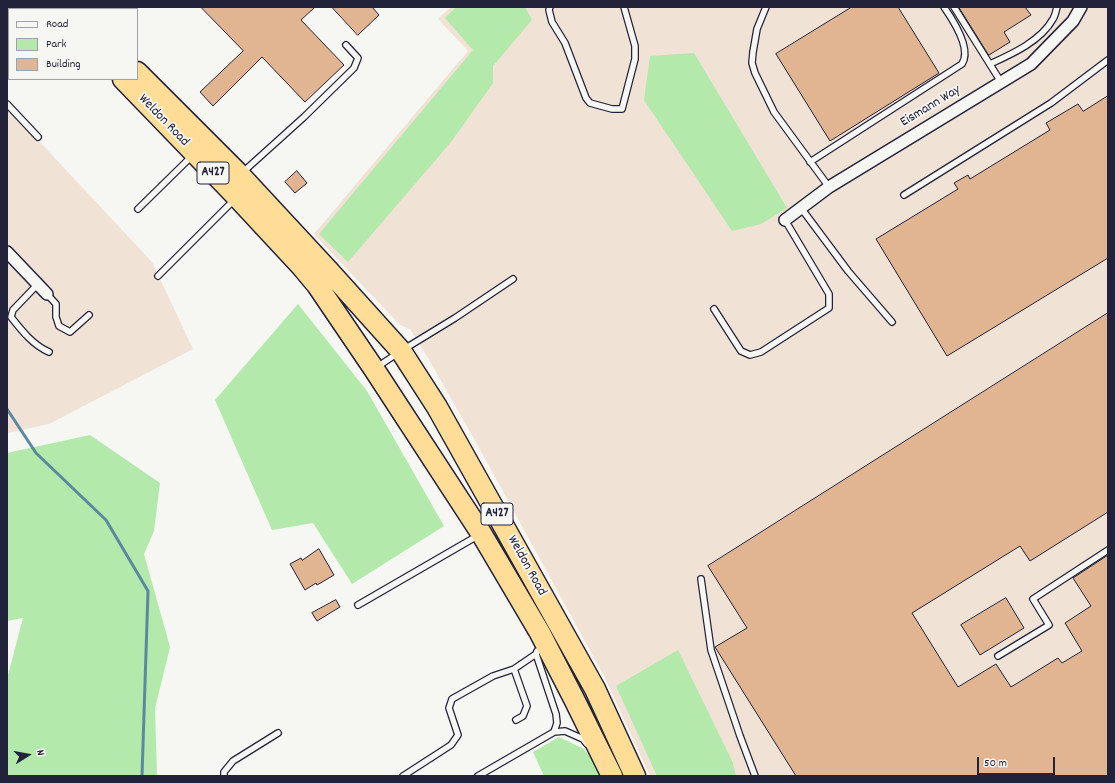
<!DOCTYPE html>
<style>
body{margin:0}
#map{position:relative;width:1115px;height:783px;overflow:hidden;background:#f6f6f2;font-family:Dekko,sans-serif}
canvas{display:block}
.frame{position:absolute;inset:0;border:8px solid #22223b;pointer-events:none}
.legend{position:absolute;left:8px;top:8px;width:130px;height:72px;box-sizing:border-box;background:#f6f6f2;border:1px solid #a1a1a9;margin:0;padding:5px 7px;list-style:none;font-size:12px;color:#22223b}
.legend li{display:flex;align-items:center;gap:8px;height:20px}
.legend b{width:20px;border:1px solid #a1a1a9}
.north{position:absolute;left:8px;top:735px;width:40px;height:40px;-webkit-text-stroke:3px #f6f6f2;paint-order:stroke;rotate:79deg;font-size:11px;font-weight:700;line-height:16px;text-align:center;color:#22223b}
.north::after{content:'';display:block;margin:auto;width:14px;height:18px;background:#22223b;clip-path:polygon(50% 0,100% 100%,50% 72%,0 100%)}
.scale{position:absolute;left:977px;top:757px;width:78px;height:18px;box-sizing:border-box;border:2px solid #22223b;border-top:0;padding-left:5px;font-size:12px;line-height:14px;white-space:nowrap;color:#22223b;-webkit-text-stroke:3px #f6f6f2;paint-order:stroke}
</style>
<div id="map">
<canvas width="1115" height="783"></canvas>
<div class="frame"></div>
<ul class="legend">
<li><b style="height:5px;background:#f6f6f2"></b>Road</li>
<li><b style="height:11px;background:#b3e9ab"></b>Park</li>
<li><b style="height:11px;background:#e1b591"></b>Building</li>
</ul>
<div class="north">N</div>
<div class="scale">50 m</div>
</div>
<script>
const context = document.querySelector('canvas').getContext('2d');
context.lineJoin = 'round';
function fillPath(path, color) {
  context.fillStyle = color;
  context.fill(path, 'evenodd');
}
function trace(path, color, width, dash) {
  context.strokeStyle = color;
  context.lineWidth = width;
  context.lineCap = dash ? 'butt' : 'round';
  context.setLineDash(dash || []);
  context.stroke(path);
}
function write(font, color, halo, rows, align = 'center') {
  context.font = font + ' Dekko,sans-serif';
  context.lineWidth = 3.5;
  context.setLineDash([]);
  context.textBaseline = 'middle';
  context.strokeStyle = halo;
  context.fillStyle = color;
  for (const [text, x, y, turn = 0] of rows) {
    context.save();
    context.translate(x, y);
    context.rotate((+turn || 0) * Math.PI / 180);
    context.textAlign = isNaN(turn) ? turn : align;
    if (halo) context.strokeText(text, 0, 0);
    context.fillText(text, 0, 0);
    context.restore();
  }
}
fillPath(new Path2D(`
 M451,7H1108V776H650L604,676L477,444L428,358L410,329L400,325L314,234L468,51L438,19Z
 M7,107L152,262L193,349L49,424L7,433Z`), '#f0e2d5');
fillPath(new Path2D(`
 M456,7H525L532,20L493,66V83L451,142L348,262L319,234L473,50L445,18Z
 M694,53L787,208L761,224L732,231L644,100L650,56Z
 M298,304L367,391L444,526L352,584L313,523L272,530L215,400Z
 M90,435L160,483L154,531L144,554L170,647L155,708L157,776H7V679L23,618L7,621V453Z
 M678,650L733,763L736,776H657L616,686Z
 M559,737L584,749L600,770L603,776H544L533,752Z`), '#b3e9ab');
trace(new Path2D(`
 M7,409L36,453L106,520L148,591L142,776`), '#5c899f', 3);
const building = new Path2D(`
 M201,7H315L301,20L344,65L305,102L262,57L213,106L200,92L243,51Z
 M332,7H372L379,15L358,35Z
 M852,7H898L939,73L830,141L776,54Z
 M959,7H1025L1031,15L1004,32L1010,42L989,55Z
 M1108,96V258L947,356L876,239L958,189L954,183L968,175L970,179L1050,130L1046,123L1078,104L1083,111Z
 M297,171L307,183L295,193L285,182Z
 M1108,313V512L1030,561L1020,546L912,613L958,687L996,664L1011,687L1058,658L1062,663L1082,651L1065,623L1091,606L1073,578L1108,555V776H796L715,647L747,628L708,566Z
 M319,549L334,575L317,585L316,583L305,590L290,564L301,558L302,560Z
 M1006,598L1024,628L980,655L961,625Z
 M336,600L340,607L317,621L312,613Z`);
fillPath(building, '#e1b591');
trace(building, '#22223b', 1);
const lane = new Path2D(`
 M550,7L549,10L552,22L565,43L586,98L590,103L612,109H622L635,59V46L624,7
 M766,7L757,29L753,52L752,63L755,73L774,112L829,187
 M954,7L1001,82
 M990,64C1012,54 1041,41 1053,19C1055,16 1056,11 1057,7
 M7,104L38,137
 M810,162L962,64C972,49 953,20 944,7
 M243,172L304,117L354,68L358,58L346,45
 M904,195L1051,103L1108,60
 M801,208L848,271L892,322
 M138,209L193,155
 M158,276L235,199
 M37,285L13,310L11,317C22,331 33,345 49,352
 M47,294L56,304V317L59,326L70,332L89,315
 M714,309L741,351L750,355L761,352L829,308V294L785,220
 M377,367L401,351L455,318L513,279
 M701,579L711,650L740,736L755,776
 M358,605L479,535
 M537,651L536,654L556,714L557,723L554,732
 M998,656L1049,625L1033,599L1108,550
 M514,669L527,706L523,716L516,720
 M224,776V772L233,761L278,733
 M403,776L451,745L458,735L449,708L452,699L493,676L514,669L536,654
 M478,776L554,732L565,731L583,739L587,744`);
const street = new Path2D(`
 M785,220L829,187L1031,64L1073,21L1081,7
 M7,252L47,294`);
const highway = new Path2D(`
 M54,7L56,9
 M73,7L75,9
 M137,72L240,175L329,271L401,351L437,407L595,689L635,776
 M123,79L237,197L302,267L317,285L374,369L481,533L540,633L574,699L612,776`);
trace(lane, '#22223b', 8);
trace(street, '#22223b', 14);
trace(highway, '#22223b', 23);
trace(lane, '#f6f6f2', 5.5);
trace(street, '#f6f6f2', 11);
trace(highway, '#ffdd96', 20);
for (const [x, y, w] of [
 [213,173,32],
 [497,514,32]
]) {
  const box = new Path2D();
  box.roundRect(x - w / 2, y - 11, w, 22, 3);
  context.fillStyle = '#f6f6f2';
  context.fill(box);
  trace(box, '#22223b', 1);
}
write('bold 13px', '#22223b', null, [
 ["A427",213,173],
 ["A427",497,514]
]);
write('14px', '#22223b', '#f6f6f2', [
 ["Eismann Way",931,107,-31],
 ["Weldon Road",163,121,46],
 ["Weldon Road",526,566,61]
]);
</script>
